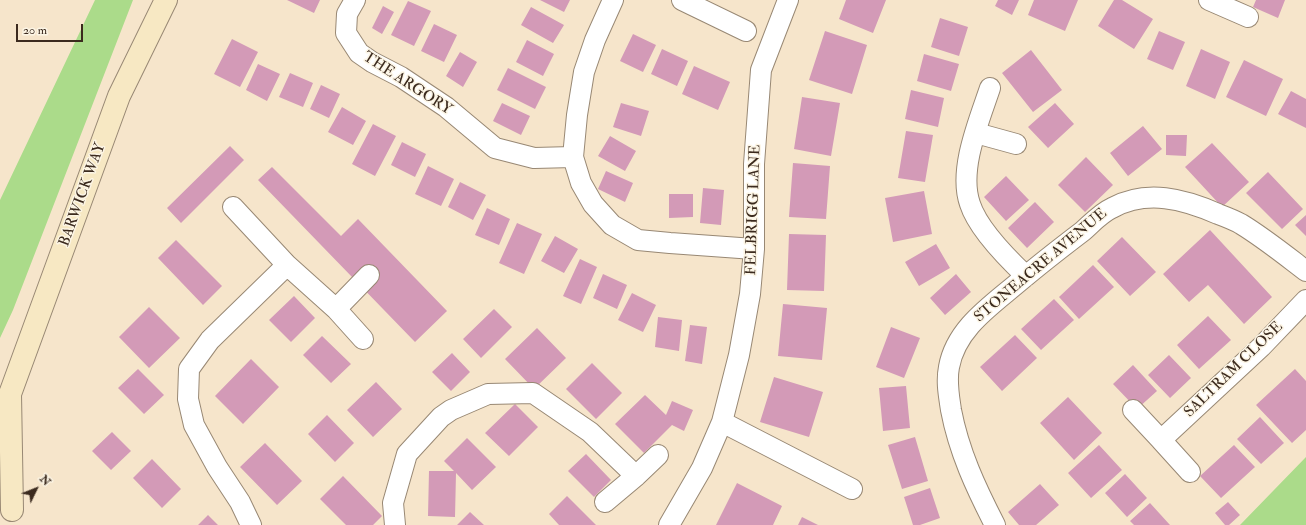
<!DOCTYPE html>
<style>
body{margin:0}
#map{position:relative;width:1306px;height:525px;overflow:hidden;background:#f6e5cb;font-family:"IM FELL Double Pica",serif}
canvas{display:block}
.north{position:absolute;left:16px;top:469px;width:40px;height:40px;-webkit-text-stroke:3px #fcf5e5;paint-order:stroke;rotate:47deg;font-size:11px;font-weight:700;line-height:16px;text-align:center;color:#3b2a1e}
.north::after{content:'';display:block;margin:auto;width:14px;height:18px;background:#3b2a1e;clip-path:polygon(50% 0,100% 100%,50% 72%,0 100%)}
.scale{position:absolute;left:16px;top:24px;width:67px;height:18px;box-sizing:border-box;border:2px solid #3b2a1e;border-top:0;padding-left:5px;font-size:12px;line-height:14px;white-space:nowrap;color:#3b2a1e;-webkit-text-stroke:3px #fcf5e5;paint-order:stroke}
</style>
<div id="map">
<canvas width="1306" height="525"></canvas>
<div class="north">N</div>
<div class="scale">20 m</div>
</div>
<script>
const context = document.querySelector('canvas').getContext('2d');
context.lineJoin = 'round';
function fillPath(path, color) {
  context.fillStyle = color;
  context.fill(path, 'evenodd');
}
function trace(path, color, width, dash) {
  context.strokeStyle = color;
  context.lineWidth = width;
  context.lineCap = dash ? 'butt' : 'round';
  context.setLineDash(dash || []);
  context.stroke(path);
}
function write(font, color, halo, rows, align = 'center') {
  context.font = font + ' "IM FELL Double Pica",serif';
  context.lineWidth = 3;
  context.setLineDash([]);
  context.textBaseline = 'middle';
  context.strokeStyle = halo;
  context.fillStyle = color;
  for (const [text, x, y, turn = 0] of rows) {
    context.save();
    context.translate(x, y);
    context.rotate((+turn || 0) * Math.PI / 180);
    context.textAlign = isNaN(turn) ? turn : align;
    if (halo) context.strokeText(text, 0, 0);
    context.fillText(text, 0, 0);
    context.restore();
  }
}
fillPath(new Path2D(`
 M95,0H133L13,310L0,338V200Z
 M1306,457V525H1240Z`), '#abdb8a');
fillPath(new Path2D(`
 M287,0H320L314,13Z
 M540,0H570L564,12Z
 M846,0H886L873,33L839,19Z
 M998,0H1019L1012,15L995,6Z
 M1034,0H1078L1065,31L1028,15Z
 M1114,0H1122L1153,19L1134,49L1098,26Z
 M1256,0H1285L1278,18L1253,7Z
 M408,1L431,11L414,46L391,35Z
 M383,6L394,12L382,34L372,28Z
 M531,7L564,25L553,43L521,25Z
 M940,18L968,27L959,56L931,47Z
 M434,24L457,35L444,62L421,51Z
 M825,31L867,45L852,94L809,80Z
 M1159,31L1185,42L1173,70L1147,59Z
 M633,34L656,45L643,72L620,61Z
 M232,39L258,52L240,87L214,74Z
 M527,40L554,54L543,76L516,62Z
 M662,49L688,61L677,86L651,74Z
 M1201,49L1230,62L1215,99L1186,86Z
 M1031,50L1062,90L1033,112L1002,73Z
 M460,52L477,62L463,87L446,76Z
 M924,54L959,64L951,91L917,81Z
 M1244,60L1283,79L1266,116L1226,97Z
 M258,64L280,74L267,101L246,90Z
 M694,66L730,82L718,110L682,94Z
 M508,68L546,87L535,109L497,90Z
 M290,73L313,83L303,107L279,97Z
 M321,85L340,94L329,118L310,109Z
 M911,90L944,98L938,127L905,119Z
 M1291,91L1306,99V128L1278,114Z
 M802,97L840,103L831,156L794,149Z
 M502,103L530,116L521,135L493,121Z
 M621,103L649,111L641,136L613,127Z
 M1055,103L1074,124L1048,148L1028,127Z
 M342,107L366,121L353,145L328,132Z
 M373,124L396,136L375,176L352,164Z
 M1143,126L1162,149L1128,176L1110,153Z
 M906,131L933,135L925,182L898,178Z
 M1166,135H1187L1186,156L1166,155Z
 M610,136L636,151L625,171L598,156Z
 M402,142L426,154L415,177L391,165Z
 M1212,143L1249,182L1222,207L1185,167Z
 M230,146L244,160L181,223L167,208Z
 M1086,157L1113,185L1085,212L1058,185Z
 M793,163L830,166L826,219L789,217Z
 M428,166L454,179L441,206L415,194Z
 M272,167L341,236L358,219L447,311L415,342L258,180Z
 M606,171L633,183L625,202L598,189Z
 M1268,172L1303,209L1282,229L1246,193Z
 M1006,176L1029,200L1006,221L984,197Z
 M460,182L486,195L473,220L448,207Z
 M703,188L724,190L721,225L700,223Z
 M924,191L932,234L893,242L885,198Z
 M669,194H693V217L669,218Z
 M1035,202L1054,222L1027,248L1008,228Z
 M487,208L510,219L499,245L475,235Z
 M1306,215V236L1295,225Z
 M517,223L542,234L524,274L499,263Z
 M1210,230L1272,297L1244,324L1208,285L1189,302L1163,274Z
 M789,234L826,235L824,291L787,290Z
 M555,236L578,249L564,273L541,261Z
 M1122,237L1156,272L1130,296L1097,261Z
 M176,240L222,286L203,305L158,258Z
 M936,244L950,268L919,286L905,262Z
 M580,259L597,267L581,304L563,296Z
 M1093,265L1114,287L1079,319L1059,297Z
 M603,274L627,285L617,309L593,298Z
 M956,274L971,292L945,315L930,298Z
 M632,293L656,305L643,332L618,320Z
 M294,296L315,318L291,342L269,320Z
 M1054,299L1074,320L1041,350L1021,329Z
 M783,304L827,308L822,360L778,356Z
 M149,307L180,338L149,368L119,337Z
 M494,309L512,327L481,358L463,339Z
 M1208,316L1231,340L1199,369L1177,345Z
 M658,317L682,320L679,351L655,347Z
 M690,325L707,327L702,364L685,361Z
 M891,327L920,338L904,378L876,367Z
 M537,328L566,358L534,389L505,359Z
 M1015,335L1037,358L1002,391L980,367Z
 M322,336L351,364L331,383L303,355Z
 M452,353L470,372L451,391L432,372Z
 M1169,355L1191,378L1170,398L1148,375Z
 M251,359L279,387L243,424L215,396Z
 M592,363L622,393L596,419L566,389Z
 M1133,365L1157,391L1137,409L1113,384Z
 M138,369L164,395L144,414L118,388Z
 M1295,369L1306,381V430L1292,443L1256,405Z
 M774,377L823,392L809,437L760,422Z
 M376,382L402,409L373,437L347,410Z
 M906,386L910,428L883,431L879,388Z
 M645,395L666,415L672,401L693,410L684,431L672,425L644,453L615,424Z
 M1068,397L1102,433L1074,460L1040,423Z
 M515,404L538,427L509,456L485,433Z
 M327,415L354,443L335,462L308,434Z
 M1260,417L1284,443L1261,464L1237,439Z
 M112,432L131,451L111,470L92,451Z
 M915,437L928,481L902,489L888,445Z
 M467,438L496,467L472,490L456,473L455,517L428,516L429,471H454L444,461Z
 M265,443L302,481L277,505L240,467Z
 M1099,445L1122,470L1091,498L1068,473Z
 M1234,445L1255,467L1221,498L1200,476Z
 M586,454L611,480L594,497L568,471Z
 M152,459L181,489L162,508L133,478Z
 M1125,474L1147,498L1127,517L1105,493Z
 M343,476L382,516L373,525H346L320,499Z
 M737,483L782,506L773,525H716Z
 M1040,484L1059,505L1036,525H1019L1008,512Z
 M930,488L940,518L920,525H913L904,497Z
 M567,496L596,525H559L549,514Z
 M1228,502L1240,515L1229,525H1225L1215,513Z
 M1150,503L1170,525H1134L1130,521Z
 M470,512L484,525H457Z
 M208,515L218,525H198Z
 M802,517L818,525H798Z`), '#d39ab7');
const street = new Path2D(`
 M355,0L347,14L346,33L359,53L372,62L401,77L446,107L495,148L534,158L573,157
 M613,0L595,40L584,72L577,115L573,157L581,183L593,204L612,225L638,240L670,243L754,249
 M682,0L746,31
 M1209,0L1248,17
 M990,88C979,121 958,170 970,204C978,229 1007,258 1026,276
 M976,133L1016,144
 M233,207L287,265
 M336,309L369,275
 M1133,410L1161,440L1261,347L1306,300
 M722,422L852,489
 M1161,440L1190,472
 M636,476L658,455
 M251,525L240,502L217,467L194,425L188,399L189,369L210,340L287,265L336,309L363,339
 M395,525L393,503L407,454L441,417L451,410L488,394L533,393L590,432L636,476L605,502
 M669,525L702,468L722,422L739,355L750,294L754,249V164L761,70L788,0
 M995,525C976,488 959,452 951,410C949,396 946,382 949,367C956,328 992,305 1020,281C1040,264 1062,247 1083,231C1092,223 1101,213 1112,208C1147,189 1184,199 1218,214C1226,217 1234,220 1241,224C1264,238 1285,255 1306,271`);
const secondary = new Path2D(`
 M10,394L12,510
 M0,406L10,394L119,96L166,0`);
trace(street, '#988874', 22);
trace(secondary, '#988874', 24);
trace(street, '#fff', 20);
trace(secondary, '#f7e8c3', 22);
write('15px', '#3b2a1e', '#fcf5e5', [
 ["THE ARGORY",407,84,33],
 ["BARWICK WAY",83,195,-70],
 ["FELBRIGG LANE",754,210,-88],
 ["STONEACRE AVENUE",1041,266,-40],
 ["SALTRAM CLOSE",1234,370,-44]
]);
</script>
